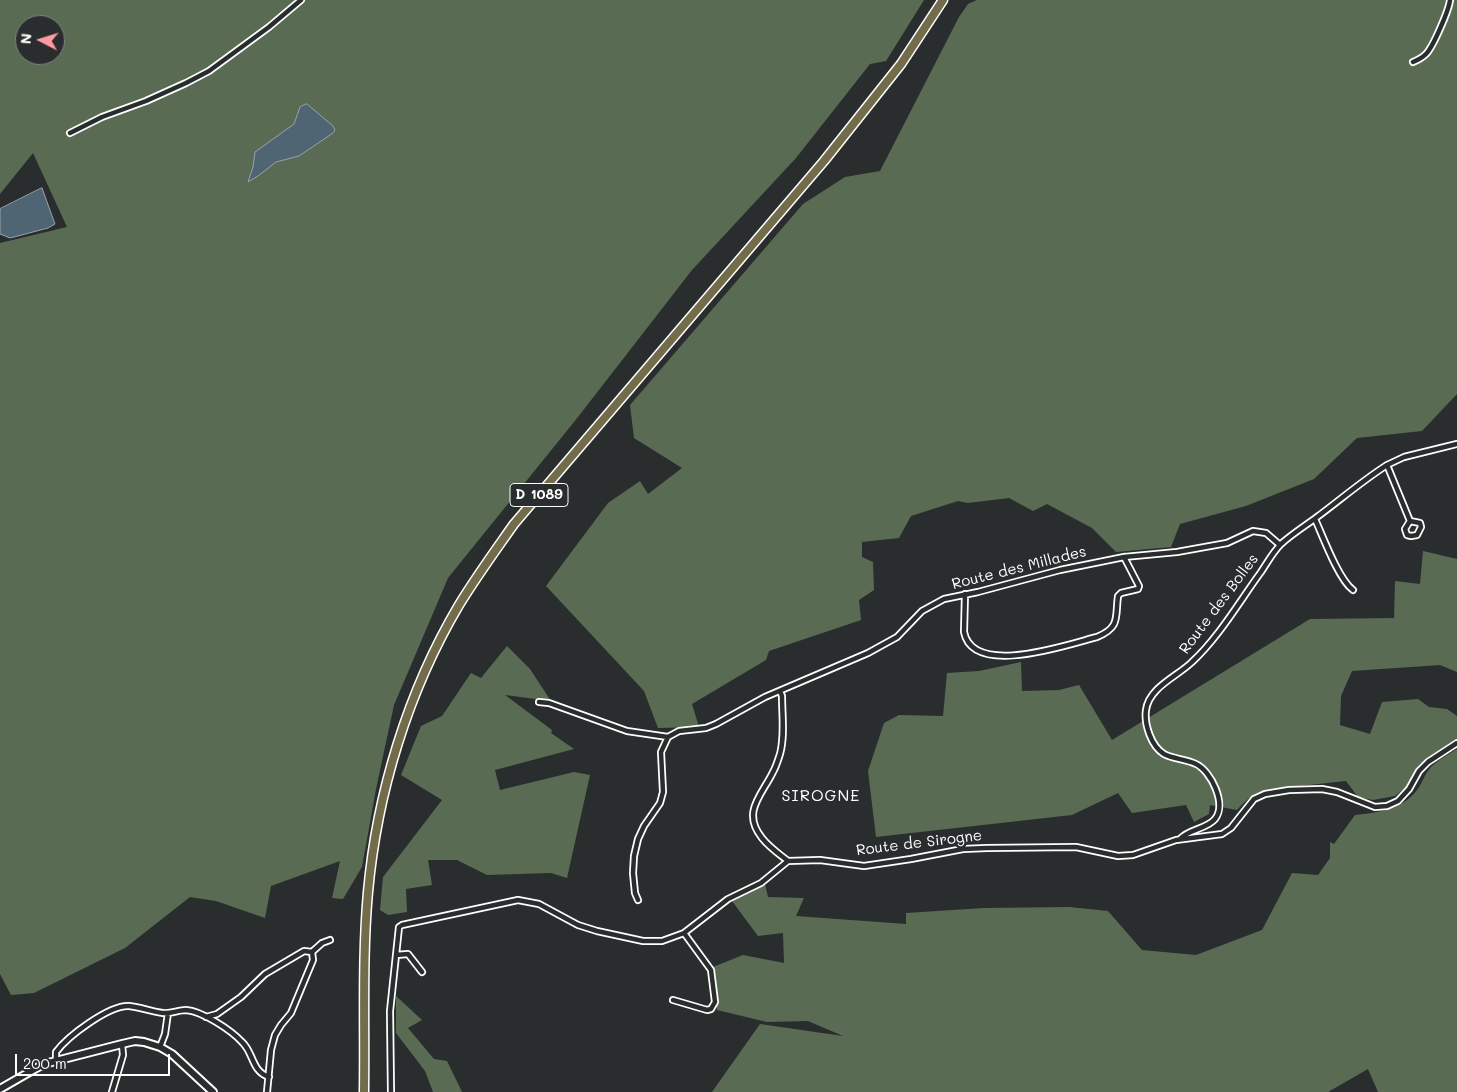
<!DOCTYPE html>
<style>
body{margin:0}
#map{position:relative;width:1457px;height:1092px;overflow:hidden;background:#2a2d2e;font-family:Mali,sans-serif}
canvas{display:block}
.north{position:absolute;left:15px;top:15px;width:50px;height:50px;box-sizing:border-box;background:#2a2d2e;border:1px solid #7f8182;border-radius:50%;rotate:275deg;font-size:14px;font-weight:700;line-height:20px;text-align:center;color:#fff}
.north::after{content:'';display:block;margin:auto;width:18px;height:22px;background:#ff9aa2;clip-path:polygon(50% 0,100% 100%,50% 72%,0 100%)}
.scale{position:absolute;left:15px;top:1054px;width:155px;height:22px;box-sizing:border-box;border:2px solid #fff;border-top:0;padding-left:6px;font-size:15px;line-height:18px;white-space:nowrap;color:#fff;-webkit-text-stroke:4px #2a2d2e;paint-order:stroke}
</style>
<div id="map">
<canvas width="1457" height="1092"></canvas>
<div class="north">N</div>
<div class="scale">200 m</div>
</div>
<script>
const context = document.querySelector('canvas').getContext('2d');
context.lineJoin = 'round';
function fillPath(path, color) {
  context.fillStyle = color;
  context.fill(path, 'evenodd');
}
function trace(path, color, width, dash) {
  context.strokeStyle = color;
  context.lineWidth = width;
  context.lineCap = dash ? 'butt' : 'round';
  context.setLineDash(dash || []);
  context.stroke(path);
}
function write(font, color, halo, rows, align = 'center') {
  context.font = font + ' Mali,sans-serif';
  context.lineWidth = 5;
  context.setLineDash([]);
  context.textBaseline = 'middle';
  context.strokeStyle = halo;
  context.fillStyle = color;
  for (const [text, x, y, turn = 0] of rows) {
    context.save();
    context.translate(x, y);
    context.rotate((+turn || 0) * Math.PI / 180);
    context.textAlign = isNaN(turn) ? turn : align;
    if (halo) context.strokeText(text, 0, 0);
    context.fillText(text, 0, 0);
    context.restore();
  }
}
fillPath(new Path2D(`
 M0,0H924L886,61L870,64L796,158L692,270L578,417L448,578L394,705L376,789L362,867L343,899L332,898L340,861L271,886L265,918L216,901L190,897L125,948L34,993L11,995L0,974V243L67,227L33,153L0,194ZM25,25H55V55H25Z
 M977,0H1457V394L1422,431L1357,438L1314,479L1246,506L1180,524L1171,547L1116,552L1092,528L1047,504L1033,511L1009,498L968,503L958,501L911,516L899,538L862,542V557L873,562L874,590L859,600L861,620L769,651L766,660L692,704L699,727L658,728L644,691L546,586L608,503L640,481L648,494L682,468L634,438L630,405L803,204L845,177L880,171L959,17L968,4Z
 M1423,551L1457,559V672L1440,665L1352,671L1341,696L1340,725L1370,734L1382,702L1418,699L1429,707L1447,709L1457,716V738L1418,766L1405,788L1395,796L1373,800L1358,797L1346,781L1272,789C1256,791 1248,798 1237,810L1210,805L1209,814L1194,822L1186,805L1132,813L1118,793L1072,815L876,837L868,771L884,723L899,715L943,716L947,673L979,671L1021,662L1022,691L1059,690L1079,685L1112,740L1310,619L1394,618L1395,581L1420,584Z
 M507,646L530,669L551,701L505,695L552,730L551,733L574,749L495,770L500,790L574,772L590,775L567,878L551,873L487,875L457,860H428L432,885L406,889L407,912L388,915L380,910L383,877L442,800L401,775L421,726L442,716L471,673L481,678Z
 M1457,749V1092H1378L1368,1069L1328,1092H712L760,1024L843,1036L808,1021L767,1022L717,1010L713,967L743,955L784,963L783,933L758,936L732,901L765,884L768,897L804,898L796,916L906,924V913L984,908L1069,907L1108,911L1142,950L1196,955L1262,930L1292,873L1318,875L1330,858V842L1334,844L1355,815C1379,812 1401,811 1417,790C1423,782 1425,773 1431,767C1438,760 1449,754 1457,749Z
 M396,996L422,1020L408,1028L434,1059L447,1061L462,1092H433L425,1071L396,1033Z`), '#5a6b54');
const water = new Path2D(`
 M307,104L333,126L335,130L333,133L299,156L276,162L258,176L248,182L253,167L255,152L294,124L300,107Z
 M42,188L55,224L48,228L14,237L10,238L0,234V209Z`);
fillPath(water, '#506574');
trace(water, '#96a3ac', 1);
const minor = new Path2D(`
 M1413,62C1418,60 1423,57 1426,54C1433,47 1449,10 1450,0
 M70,133L102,117L146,101L186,83L209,71L269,27L301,0
 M1387,465L1410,521L1405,529L1407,535L1411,536L1417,535L1421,527L1420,523L1410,521
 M1315,519C1323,537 1339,580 1353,590
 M965,594L964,632C973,678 1069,644 1097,637C1121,627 1115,617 1118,596L1121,593L1138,589L1139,586L1124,557
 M780,691L782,696C782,715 785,736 780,754C778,760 776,767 773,772C762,795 741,812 762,838C769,847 779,854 788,861
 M539,702L549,703L627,731L668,737
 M1180,839C1189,829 1207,829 1215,819C1227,804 1211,771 1196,764C1186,759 1173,759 1164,754C1151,746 1144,724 1146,710C1149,687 1178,676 1192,662C1219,637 1239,602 1261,572C1267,563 1273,552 1281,544C1292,534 1305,526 1317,517C1340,500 1362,481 1387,465L1404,457L1457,444
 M638,900L635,893L633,873L634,856L638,839L644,826L660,803L663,792L661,752L668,737L679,731L706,728L716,724L765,697L868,653L897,637L922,611L944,599L978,592L1060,570L1124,557L1177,552L1227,543L1253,531L1266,533L1280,545
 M312,952L322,943L330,940
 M396,955L408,954L422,972
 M673,1000L707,1010L711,1009L715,1002L711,970L684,933
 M206,1017L217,1014L241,997L265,974L304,951L312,952
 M160,1047L165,1034L168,1013
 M56,1061V1052C68,1036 109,1005 129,1006C141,1007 152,1012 163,1013C171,1014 178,1010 186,1010C202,1011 231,1030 242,1042C254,1053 251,1071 269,1077
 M112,1092L123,1055L122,1044
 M267,1092L271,1050L275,1035L281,1025L291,1013L313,960L312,952
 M391,1092L390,1011L399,927L402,925L518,900L539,904L578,925L597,931L643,941H662L684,933L728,899L761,883L788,861L820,860L864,866L911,859L963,849L987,848L1076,847L1118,856L1133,855L1176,840L1222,834L1231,828L1254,799L1265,794L1289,790L1322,789L1337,792L1375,807L1387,806L1398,801L1409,789L1419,771L1428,762L1457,743`);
const secondary = new Path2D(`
 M0,1089L40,1066L48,1063L122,1044L135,1041L144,1042L160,1047L172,1054L213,1092`);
const trunk = new Path2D(`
 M364,1092C365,1025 362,958 368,892C377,793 408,691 459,605C476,577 495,551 514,524L824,161L901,64L943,0`);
trace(minor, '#fff', 8);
trace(secondary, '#fff', 10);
trace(trunk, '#fff', 11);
trace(minor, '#2a2d2e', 4.5);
trace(secondary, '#2a2d2e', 6);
trace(trunk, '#726c4b', 8);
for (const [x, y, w] of [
 [539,495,58]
]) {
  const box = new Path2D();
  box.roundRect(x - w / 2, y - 11.5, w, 23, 4);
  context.fillStyle = '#2a2d2e';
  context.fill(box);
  trace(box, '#fff', 1);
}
write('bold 14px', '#fff', null, [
 ["D 1089",539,495]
]);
write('15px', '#fff', '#2a2d2e', [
 ["Route des Millades",1019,568,-14],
 ["Route des Bolles",1219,604,-53],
 ["Route de Sirogne",919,843,-7]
]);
context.letterSpacing = '1px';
write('16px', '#fff', '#2a2d2e', [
 ["SIROGNE",821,796]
]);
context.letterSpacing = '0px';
</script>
